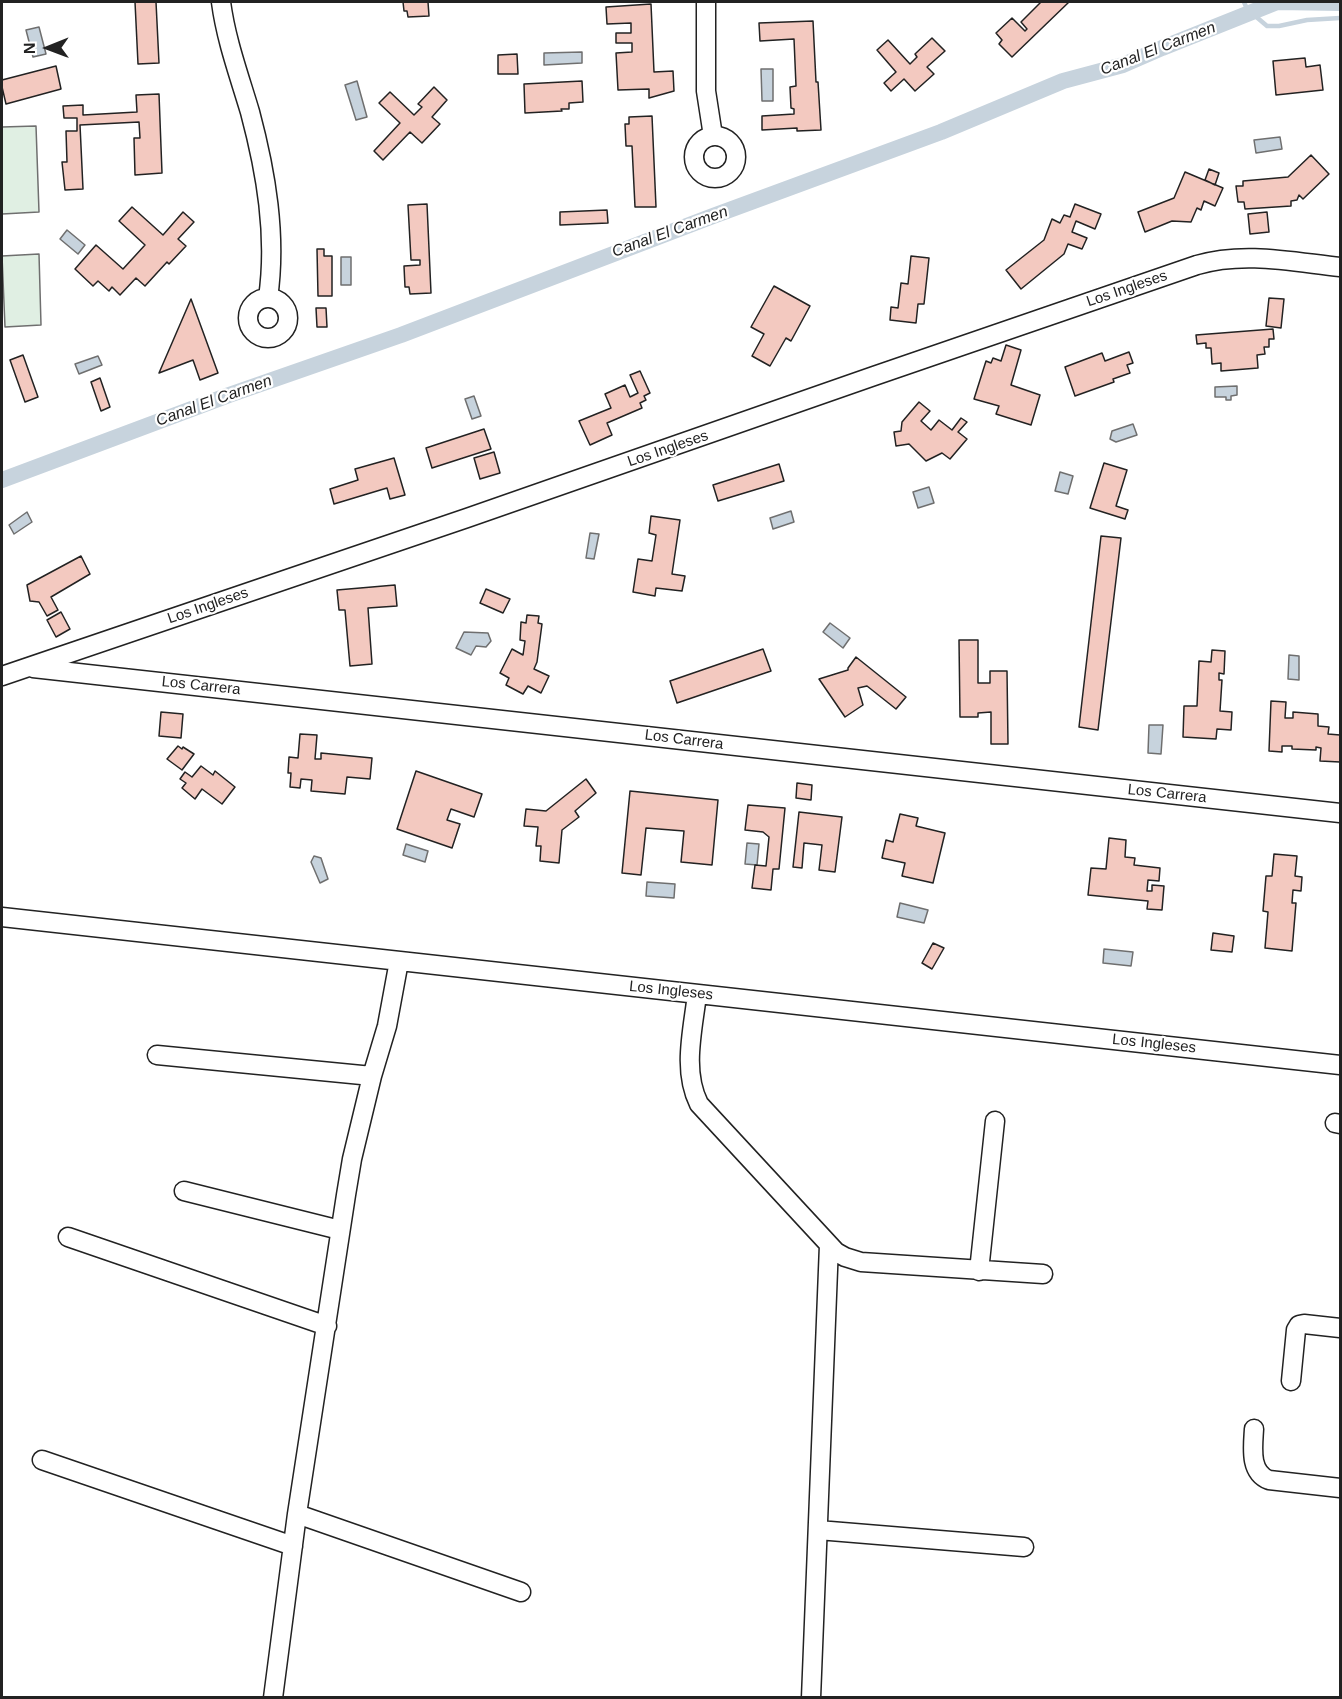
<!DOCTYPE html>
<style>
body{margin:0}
#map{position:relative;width:1342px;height:1699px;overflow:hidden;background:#fff;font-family:Helvetica,sans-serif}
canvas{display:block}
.frame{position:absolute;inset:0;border:3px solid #222;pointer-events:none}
.north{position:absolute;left:18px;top:18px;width:60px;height:60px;-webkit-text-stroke:4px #fff;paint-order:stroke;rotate:269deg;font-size:16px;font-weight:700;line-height:24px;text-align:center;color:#222}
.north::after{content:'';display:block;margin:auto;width:21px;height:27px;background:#222;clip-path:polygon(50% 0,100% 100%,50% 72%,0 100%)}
</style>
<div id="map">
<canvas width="1342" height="1699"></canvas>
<div class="frame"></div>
<div class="north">N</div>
</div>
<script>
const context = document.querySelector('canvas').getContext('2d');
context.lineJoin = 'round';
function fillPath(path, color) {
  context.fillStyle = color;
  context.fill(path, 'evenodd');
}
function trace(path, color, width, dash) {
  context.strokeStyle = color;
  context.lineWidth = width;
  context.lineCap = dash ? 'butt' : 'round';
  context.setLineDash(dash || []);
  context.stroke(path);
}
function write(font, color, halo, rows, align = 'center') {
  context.font = font + ' Helvetica,sans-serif';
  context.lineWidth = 4.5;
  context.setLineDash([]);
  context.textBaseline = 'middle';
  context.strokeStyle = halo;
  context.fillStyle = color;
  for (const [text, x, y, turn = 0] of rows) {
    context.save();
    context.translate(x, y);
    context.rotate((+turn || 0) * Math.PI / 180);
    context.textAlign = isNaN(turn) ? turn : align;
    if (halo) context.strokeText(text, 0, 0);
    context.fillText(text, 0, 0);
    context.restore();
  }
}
const green = new Path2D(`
 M36,126L39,212L2,214V127Z
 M39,254L41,325L5,327L2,256Z`);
fillPath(green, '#e0efe3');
trace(green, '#6f6f6f', 1.5);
const water = new Path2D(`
 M39,27L46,54L33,57L26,30Z
 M582,52V63L544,65V53Z
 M761,69H773V101H762Z
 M357,81L367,117L356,120L345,85Z
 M1280,137L1282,149L1256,153L1254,140Z
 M67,230L85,245L78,254L60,239Z
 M341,257H351V285H341Z
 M98,356L102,365L79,374L75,364Z
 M1237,386V395L1231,396V400H1226V397H1215V387Z
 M474,396L481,416L472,419L465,399Z
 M1133,424L1137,435L1116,442L1110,439L1112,431Z
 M1060,472L1073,476L1068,494L1055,491Z
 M929,487L934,503L918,508L913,492Z
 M791,511L794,522L773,529L770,518Z
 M27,512L32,522L14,534L9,525Z
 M590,533L599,534L594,559L586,558Z
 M830,623L850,638L843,648L823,632Z
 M464,632L488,633L491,641L486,647L476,646L471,655L456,648Z
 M1289,655L1299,656V680L1288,679Z
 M1149,725H1163L1161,754L1148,753Z
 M747,843L759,844L757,865L745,864Z
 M406,844L428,851L425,862L403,855Z
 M314,856L321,858L328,879L320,883L311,862Z
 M647,882L675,884L674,898L646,896Z
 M900,903L928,910L924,923L897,917Z
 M1104,949L1133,952L1131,966L1103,963Z`);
fillPath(water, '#c7d3dd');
trace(water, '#6f6f6f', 1.5);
trace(new Path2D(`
 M1244,2L1247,9L1267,26H1279L1307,20L1340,18`), '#c7d3dd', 4.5);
trace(new Path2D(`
 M2,480L229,395L401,335L713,216L941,132L1063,81L1123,65L1162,48L1277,2L1340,3`), '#c7d3dd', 16);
const building = new Path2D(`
 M135,2H156L159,63L138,64Z
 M403,2H428L429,16L408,17L407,11H404Z
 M1041,2H1069L1012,57L999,44L1002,40L996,33L1012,18L1025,31L1027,29L1021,22Z
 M651,4L654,72L673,71L674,91L649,98V89L618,90L616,53L632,52V43H616V33H631V23L607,24L606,7Z
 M813,21L816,82H818L821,130L797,131V128L762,130V116L794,114V109L791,108L790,87L796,86L794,39L760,41L759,23Z
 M932,38L945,51L927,67L934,74L915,91L904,79L891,91L884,83L896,72L877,50L888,40L910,64L917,57L915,54Z
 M517,54L518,74H498V55Z
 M1305,58L1306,67L1320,65L1323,90L1276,95L1273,61Z
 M56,66L61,89L6,104L2,87V80Z
 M582,81L583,102L569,103V109H561L562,111L525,113L524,84Z
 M434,87L447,100L432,117L440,124L422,143L410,132L383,160L374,151L400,123L379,103L390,92L414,115L422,107L418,104Z
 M159,94L162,173L135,175L134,138H140L139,122L80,125L83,189L65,190L62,162H67L66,131H77V118H64L63,106L83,105V115L137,112L136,95Z
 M652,116L656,207H635L632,146H626L625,124H629V117Z
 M1311,155L1329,174L1303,199L1299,195L1297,200L1291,201V206L1245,209L1244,202H1238L1236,186H1243V181L1288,177Z
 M1209,169L1219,173L1215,185L1205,180Z
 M1185,172L1223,188L1215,206L1204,201L1201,210L1197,208L1191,222L1172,221L1145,232L1138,212L1174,198Z
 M427,204L431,293L410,294L409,287H405L404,266L420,265V260H411L408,205Z
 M1075,204L1101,214L1095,229L1076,221L1072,232L1087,238L1082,249L1068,244L1064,254L1021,289L1006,270L1044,240L1052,219L1060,223L1064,215L1070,217Z
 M132,207L163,235L183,212L194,222L178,239L186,246L169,264L167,262L145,286L136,278L120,295L112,287L109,291L98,281L93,286L75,269L96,245L123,269L145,245L119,221Z
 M607,210L608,223L560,225V212Z
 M1267,212L1269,232L1250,234L1248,214Z
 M317,249H324V256H332V296H318Z
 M911,256L929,258L924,304H918L916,323L890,320L891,307L898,308L901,283L908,284Z
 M774,286L810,306L791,341L786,338L770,366L752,356L764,334L751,327Z
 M1269,298L1284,299L1281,328L1266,326Z
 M191,299L218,373L200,380L193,360L159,373Z
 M316,308H326L327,327H317Z
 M1273,329L1274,339H1269V347H1264L1265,354L1257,355L1258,368L1221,371V363L1212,364L1211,348H1206V343L1197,344L1196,335Z
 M1006,345L1021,350L1011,385L1040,395L1031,425L996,414L999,406L974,399L986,361L991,363L993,358L1001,361Z
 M1129,352L1133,363L1127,365L1130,373L1113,379L1114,382L1075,396L1065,367L1102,353L1105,361Z
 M23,355L38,397L25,402L10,360Z
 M640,371L650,393L644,396L646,400L640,403L642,408L607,423L612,435L590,445L579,421L611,408L605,394L625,385L630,397L638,393L630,375Z
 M100,378L110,407L101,411L91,382Z
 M919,402L930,411L921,421L931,430L939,420L952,430L961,418L967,422L958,432L967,439L950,459L942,453L926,461L909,444L896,446L894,432L901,431L902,422Z
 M484,429L491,449L432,468L426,448Z
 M494,452L500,473L480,479L474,458Z
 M394,458L405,495L390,499L387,488L334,504L330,489L358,480L355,469Z
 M1104,463L1127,470L1116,506L1128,510L1125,519L1090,508Z
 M779,464L784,481L718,501L713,485Z
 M651,516L680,520L672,574L685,576L682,591L656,588L655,596L633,592L638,559L652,561L656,535L649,533Z
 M1101,536L1121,538L1098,730L1079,727Z
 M81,556L90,574L51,597L58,610L47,616L39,602L30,601L27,585Z
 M395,585L397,606L368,608L372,664L350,666L345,610H339L337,590Z
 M486,589L510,599L503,613L480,603Z
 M61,612L70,629L56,637L47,620Z
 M527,615L539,616L538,623L542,624L537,662L534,669L549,676L541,693L528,686L523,694L506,685L509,678L500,673L512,649L523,655L525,641L520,640L521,622L526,623Z
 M959,640H978V683H990V671H1007L1008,744H991V712L978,713V717H960Z
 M763,649L771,671L677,703L670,681Z
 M1212,650L1225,651L1224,674L1219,673V680H1222L1220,711L1232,712L1231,730L1217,729L1216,739L1183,737L1184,706H1197L1199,661L1211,662Z
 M856,657L906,697L896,709L867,686L858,688L863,705L845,717L819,679L848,670V668Z
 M1271,701L1286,702L1285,718H1293V712L1318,714V726L1329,727L1328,734L1340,735V762L1320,761L1321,748L1316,747V750L1292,749V746H1282V752L1269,751Z
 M161,712L183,714L181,738L159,736Z
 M300,734L317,735L315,759H321V753L372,758L370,779L347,777L345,794L311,791L312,780L301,779L300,788L290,787L291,773H288L289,757L298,758Z
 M178,746L182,749L183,747L194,754L182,770L167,759Z
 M201,766L213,775L215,771L235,787L222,804L202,789L195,799L182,788L186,783L180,779L185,772L192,777Z
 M416,771L482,794L474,817L451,809L447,820L460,824L452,848L397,829Z
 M586,779L596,793L575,811L579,817L562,830L559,863L540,861L541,846H536L538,827L524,826L526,809L546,811Z
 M797,783L812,785L811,800L796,798Z
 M630,791L718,800L712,865L681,862L684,831L646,828L641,875L622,873Z
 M748,805L785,808L779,869H773L771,890L752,888L755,865L766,866L769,837L763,832L745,830Z
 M799,812L842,817L835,872L819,870L822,845L804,843L802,868L793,867Z
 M900,814L918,818L916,826L945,833L933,883L902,876L905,863L882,858L886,840L893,842Z
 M1109,838L1126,840L1125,857L1135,858L1134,865L1160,868L1159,881L1148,880L1147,891H1152V885L1164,886L1162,910L1147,909L1148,901L1088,895L1091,868L1106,869Z
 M1274,854L1297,856L1295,876L1302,877L1301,891L1293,890L1292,903H1296L1292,951L1265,948L1268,912L1263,911L1266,876H1272Z
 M1213,933L1234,936L1232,952L1211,950Z
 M933,943L944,948L932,969L922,963Z`);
fillPath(building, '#f3c9c0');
trace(building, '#222', 1.5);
const minor = new Path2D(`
 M221,2C226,40 239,75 250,112C266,172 277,236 268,298
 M706,2V91L713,136
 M694 157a21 21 0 1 1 42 0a21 21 0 1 1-42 0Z
 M248 318a20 20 0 1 1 40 0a20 20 0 1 1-40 0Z
 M33,668L1340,813
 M2,676L467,518L874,376L1197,265C1244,251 1293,262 1340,267
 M2,917L1340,1065
 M697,994C693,1030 682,1070 699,1104L836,1252L845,1257L861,1262L1043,1274
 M157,1055L372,1076
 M1335,1123L1340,1124
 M184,1191L340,1230
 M68,1237L327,1326
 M979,1271L995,1121
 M1291,1381L1296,1330L1299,1325L1304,1324L1340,1328
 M1254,1429C1253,1447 1249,1472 1269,1480L1340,1488
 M42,1460L293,1546
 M297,1514L521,1592
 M818,1530L1024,1547
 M273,1698L297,1514L346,1195L352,1159L372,1076L387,1026L399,961
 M811,1698L829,1245`);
trace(minor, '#222', 21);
trace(minor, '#fff', 18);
write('15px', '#222', '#fff', [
 ["Los Ingleses",1127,289,-19],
 ["Los Ingleses",668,449,-19],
 ["Los Ingleses",208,606,-19],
 ["Los Carrera",201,686,6],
 ["Los Carrera",684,740,7],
 ["Los Carrera",1167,794,6],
 ["Los Ingleses",671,991,6],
 ["Los Ingleses",1154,1044,6]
]);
write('italic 16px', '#222', '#fff', [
 ["Canal El Carmen",1158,49,-21],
 ["Canal El Carmen",670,232,-20],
 ["Canal El Carmen",214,401,-20]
]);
</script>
